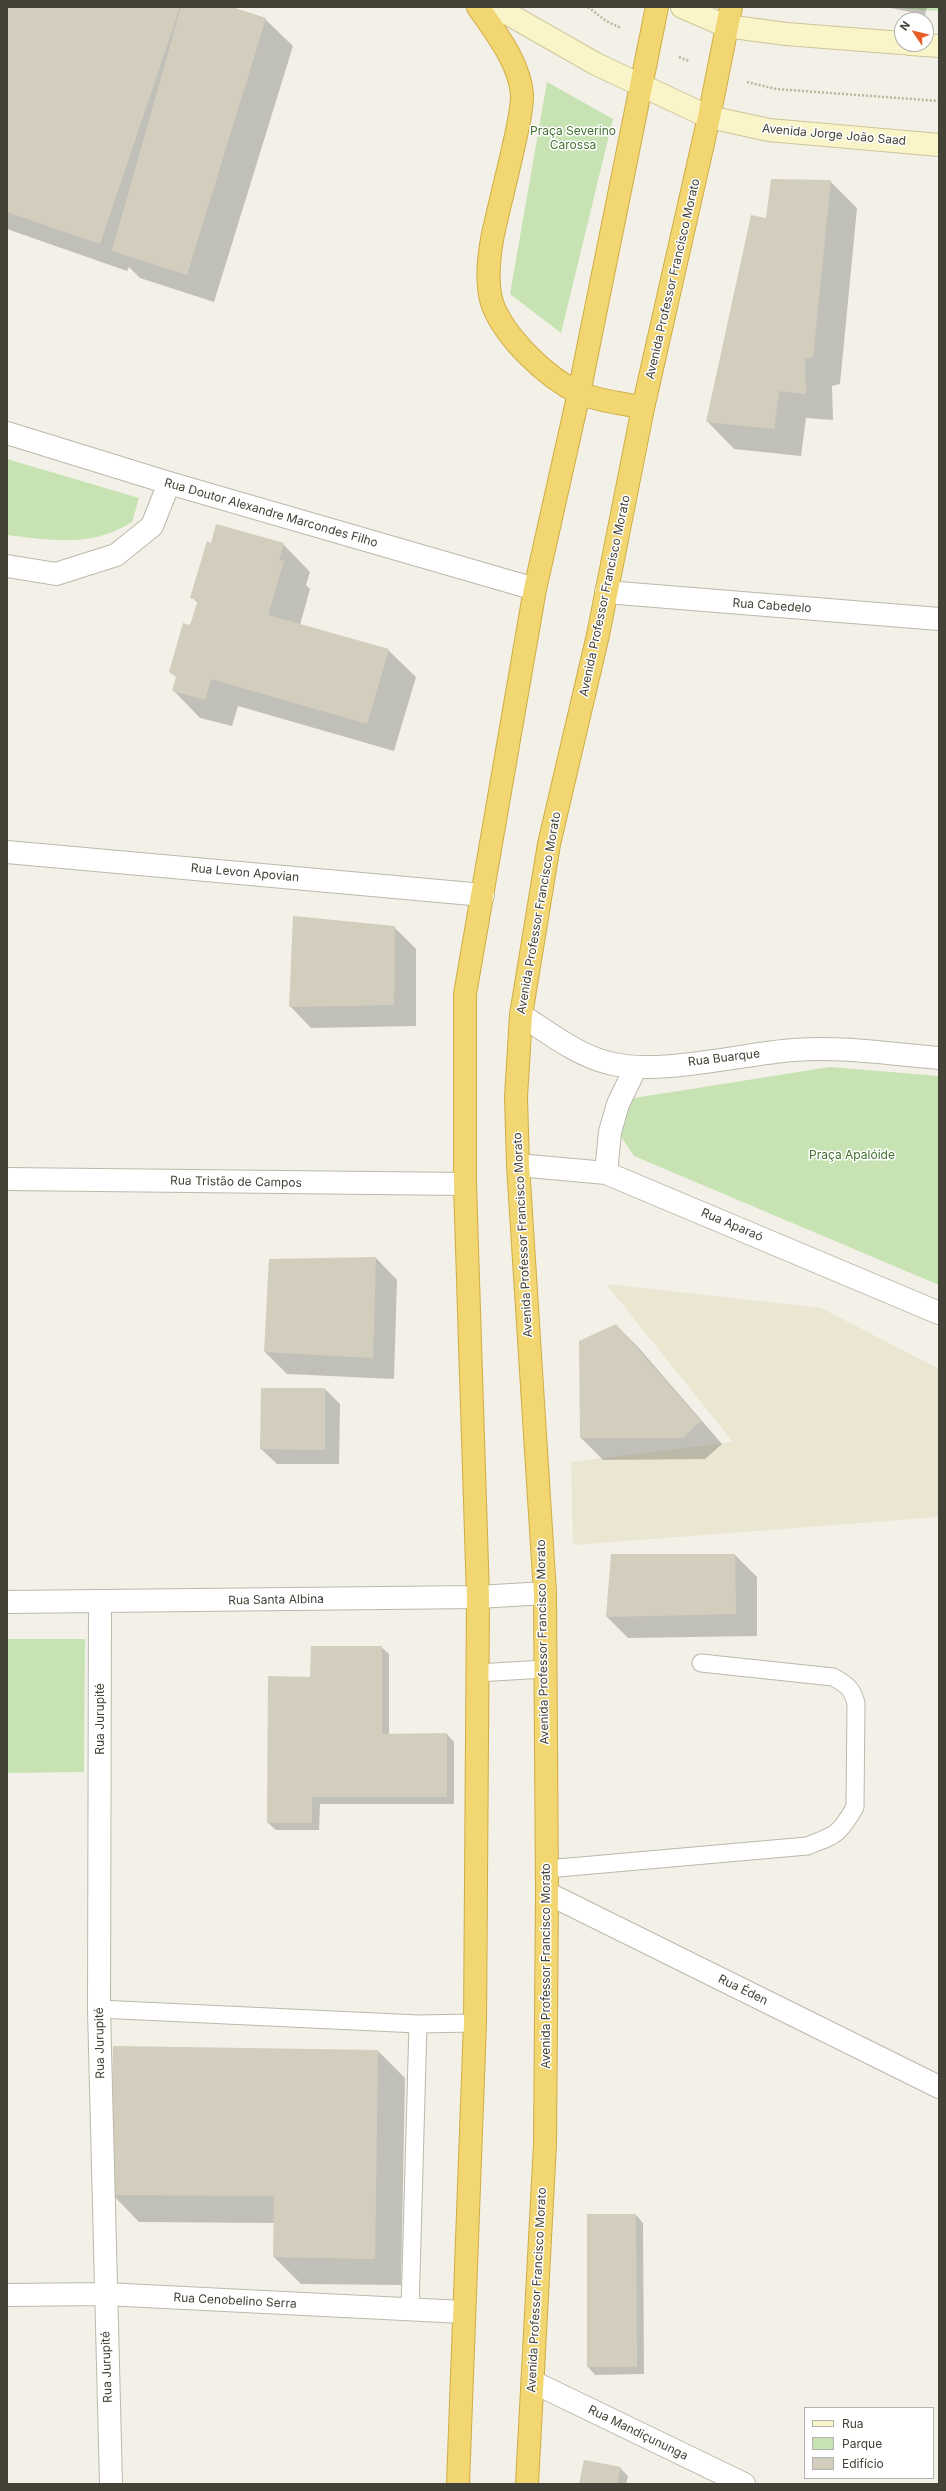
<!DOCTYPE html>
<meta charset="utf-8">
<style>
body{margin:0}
#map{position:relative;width:946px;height:2491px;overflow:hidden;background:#f2f0e7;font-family:Inter,sans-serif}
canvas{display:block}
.frame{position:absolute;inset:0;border:8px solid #444136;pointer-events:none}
.legend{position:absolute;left:804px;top:2407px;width:130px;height:72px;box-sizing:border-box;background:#fff;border:1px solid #b4b3af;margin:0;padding:5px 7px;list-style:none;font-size:12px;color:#444136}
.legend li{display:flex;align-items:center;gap:8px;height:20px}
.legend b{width:20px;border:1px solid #b4b3af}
.north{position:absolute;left:894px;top:12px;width:40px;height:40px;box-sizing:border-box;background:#fff;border:1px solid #b4b3af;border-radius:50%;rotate:305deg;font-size:11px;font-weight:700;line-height:16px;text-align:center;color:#444136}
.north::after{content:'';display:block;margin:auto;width:14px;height:18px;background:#e85c28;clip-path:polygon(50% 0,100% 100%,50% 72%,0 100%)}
</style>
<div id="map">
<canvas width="946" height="2491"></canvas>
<div class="frame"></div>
<ul class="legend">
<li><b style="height:5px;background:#faf4c9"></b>Rua</li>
<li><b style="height:11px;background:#c7e3b3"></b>Parque</li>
<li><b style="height:11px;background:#d3cdbd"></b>Edifício</li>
</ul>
<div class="north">N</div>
</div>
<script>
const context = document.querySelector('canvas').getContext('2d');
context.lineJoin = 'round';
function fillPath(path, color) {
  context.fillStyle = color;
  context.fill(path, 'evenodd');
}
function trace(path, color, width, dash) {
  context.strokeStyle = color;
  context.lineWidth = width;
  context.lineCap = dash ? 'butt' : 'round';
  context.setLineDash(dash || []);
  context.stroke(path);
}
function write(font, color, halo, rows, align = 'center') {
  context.font = font + ' Inter,sans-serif';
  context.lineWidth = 3;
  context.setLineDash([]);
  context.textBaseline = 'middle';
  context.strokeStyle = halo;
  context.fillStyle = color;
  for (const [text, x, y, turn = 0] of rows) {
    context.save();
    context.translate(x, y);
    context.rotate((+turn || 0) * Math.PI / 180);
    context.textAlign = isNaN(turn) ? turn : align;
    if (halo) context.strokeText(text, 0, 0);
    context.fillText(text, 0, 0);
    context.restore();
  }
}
fillPath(new Path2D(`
 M606,1284L821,1308L939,1369V1517L573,1545L571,1462L733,1442Z`), '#eae6d2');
fillPath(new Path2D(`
 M883,7H939V11Z
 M547,82L613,119L561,333L510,294Z
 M7,459L139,498L132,522C91,548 52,540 7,535Z
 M830,1067L939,1076V1285L634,1156L614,1126L628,1099Z
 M7,1639H85L84,1772L7,1773Z`), '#c7e3b3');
fillPath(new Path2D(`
 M7,7H229L265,19L293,46L214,302L140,278L129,267L127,271L7,229Z
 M886,7H927L925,15Z
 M830,181L857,208L840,384L832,386L833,420L806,418L801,456L734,449L707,421L767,219Z
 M211,544H283L310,572L306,585L310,589L300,625L388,650L416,677L394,751L238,706L232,726L200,718L173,690L177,678L170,671L191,626L198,603L192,597Z
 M394,927L416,949V1026L311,1028L290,1006Z
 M376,1258L397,1280L394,1379L287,1374L265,1352L270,1260Z
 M616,1325L638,1347L722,1444L705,1459L603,1460L581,1438L580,1342Z
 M325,1389L340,1404L339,1464H277L261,1449Z
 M735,1555L757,1577V1636L628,1638L607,1617Z
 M381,1647L389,1654V1735L447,1734L454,1742V1804H320L319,1830H276L268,1823L311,1678Z
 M114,2047L378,2051L405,2078L401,2285L301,2284L274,2257V2223L139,2222L112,2194Z
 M636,2215L643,2223L644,2374L595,2375L588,2367Z
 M620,2468L628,2476L626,2484H580Z`), '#0003');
fillPath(new Path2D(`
 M7,7H180L100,244L7,212Z
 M181,7H232L266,18L187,275L112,251Z
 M771,179L831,180L813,357L805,359L806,394L779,391L774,429L706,422L751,215L766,218Z
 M216,524L284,543L279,560L284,561L268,615L389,649L367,724L211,679L205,700L172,691L176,677L169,672L183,623L190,625L198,600L190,598L207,541L211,543Z
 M293,916L395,926L394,1005L289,1007Z
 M376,1257L373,1358L264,1352L269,1259Z
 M616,1324L701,1421L683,1438H580L579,1341Z
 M261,1388H325V1450L260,1449Z
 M611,1554H735L736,1614L606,1617Z
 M311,1646H382V1734L447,1733V1797H312V1823H267L268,1676L310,1677Z
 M113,2046L378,2050L375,2259L273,2257L274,2196L111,2195Z
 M587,2214H636L637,2367H587Z
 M584,2460L621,2467L617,2484H579Z`), '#d3cdbd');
const lane = new Path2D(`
 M477,1673L545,1669
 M547,1869L807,1846C836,1835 839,1835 855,1807L856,1703C852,1688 846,1684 833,1677L701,1663
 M99,2009L418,2024L475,2023
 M410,2311L418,2024`);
const street = new Path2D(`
 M7,433L169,483L535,589
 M7,566L56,574L116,555L152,526L169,483
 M606,592L939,619
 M7,852L483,895
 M521,1015C548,1032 578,1056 609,1063C658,1076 741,1054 793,1050C841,1046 891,1054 939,1058
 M518,1165L606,1173L939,1313
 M606,1173L610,1132L618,1104L636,1067
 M7,1179L465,1184
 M7,1602L478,1597L545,1593
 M100,1602L99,2009L111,2484
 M547,1893L939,2087
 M7,2295L105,2294L463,2312
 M533,2382L744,2484`);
const secondary = new Path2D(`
 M496,7L596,64L709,117L769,130L939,145
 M682,7L726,26L786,34L902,43
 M910,44L939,46`);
const highway = new Path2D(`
 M478,7C495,32 520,63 522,95C522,110 518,126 515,140C508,172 500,203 493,234C489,254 486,283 492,303C504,337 547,378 579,393C598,401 623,403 643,408
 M458,2484L475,2023L478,1597L465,1184V994L535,589L579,393L657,7
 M527,2484L545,2144L547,1893L545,1593L518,1165L516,1097L521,1015L549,844L598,635L643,408L709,117L731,7`);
trace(lane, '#bdb8aa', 19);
trace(street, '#bdb8aa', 24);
trace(secondary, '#cec69a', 24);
trace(highway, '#d0ad43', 24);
trace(new Path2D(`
 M588,7L606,21L621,28
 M679,57L689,61
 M747,82L776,89L939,101`), '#bdb69d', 2.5, [2, 2]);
trace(lane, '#fff', 17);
trace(street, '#fff', 22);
trace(secondary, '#faf4c9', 22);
trace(highway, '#f2d672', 22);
write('12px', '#40712f', '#fff', [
 ["Praça Severino",573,131],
 ["Carossa",573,145],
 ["Praça Apalóide",852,1155]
]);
write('12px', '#444136', '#fff', [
 ["Avenida Jorge João Saad",834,135,5],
 ["Avenida Professor Francisco Morato",673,279,-77],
 ["Rua Doutor Alexandre Marcondes Filho",271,513,16],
 ["Avenida Professor Francisco Morato",605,596,-78],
 ["Rua Cabedelo",772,606,4],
 ["Rua Levon Apovian",245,873,5],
 ["Avenida Professor Francisco Morato",539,913,-80],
 ["Rua Buarque",724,1058,-7],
 ["Rua Tristão de Campos",236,1182,1],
 ["Rua Aparaó",732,1225,23],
 ["Avenida Professor Francisco Morato",523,1235,-93],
 ["Rua Santa Albina",276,1600,-1],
 ["Avenida Professor Francisco Morato",543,1642,-91],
 ["Rua Jurupité",100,1719,-90],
 ["Avenida Professor Francisco Morato",546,1966,-90],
 ["Rua Éden",743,1990,26],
 ["Rua Jurupité",100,2043,-91],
 ["Avenida Professor Francisco Morato",537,2290,-87],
 ["Rua Cenobelino Serra",235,2301,3],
 ["Rua Jurupité",107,2367,-92],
 ["Rua Mandiçununga",638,2433,26]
]);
</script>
